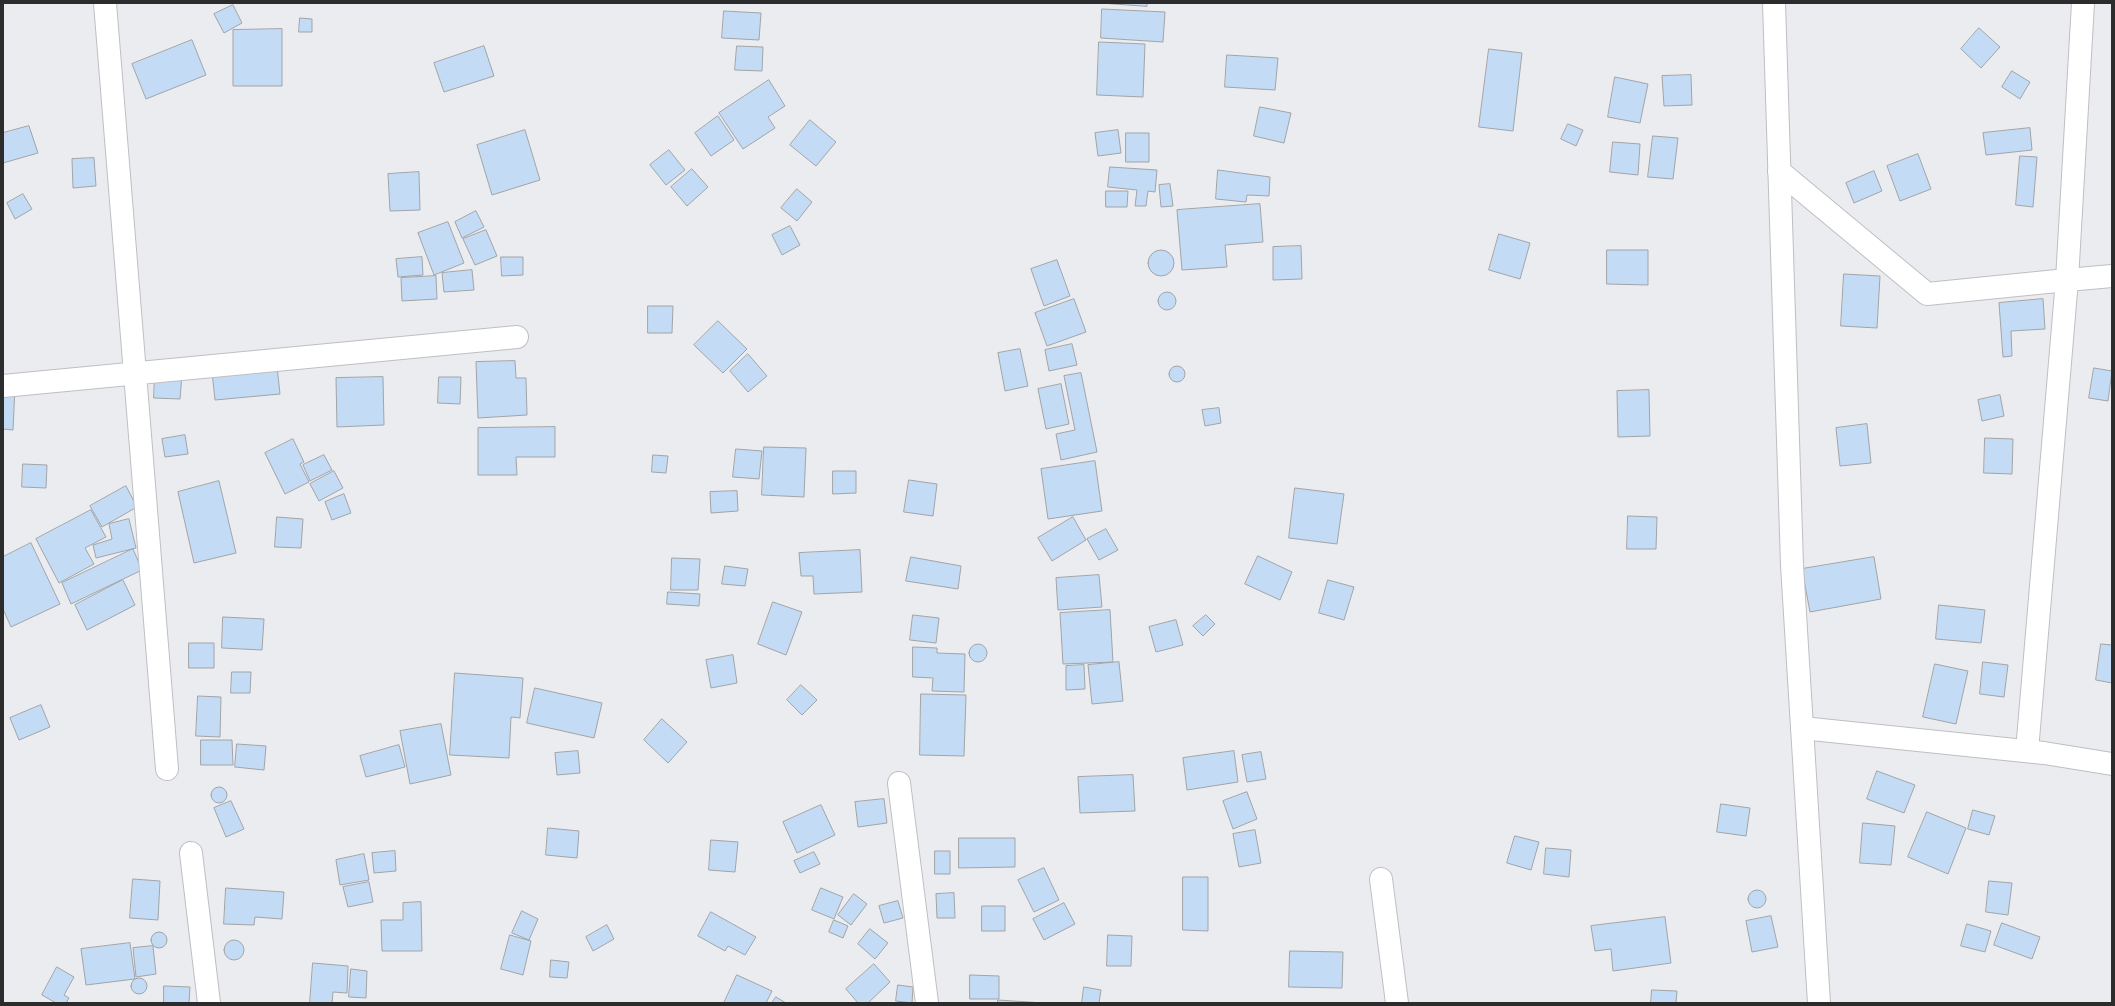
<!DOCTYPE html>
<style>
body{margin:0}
#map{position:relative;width:2115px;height:1006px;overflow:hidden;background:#ebecf0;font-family:"DejaVu Sans",sans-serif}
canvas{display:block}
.frame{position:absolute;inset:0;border:4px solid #2c2c2d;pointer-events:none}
</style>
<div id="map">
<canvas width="2115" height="1006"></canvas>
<div class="frame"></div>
</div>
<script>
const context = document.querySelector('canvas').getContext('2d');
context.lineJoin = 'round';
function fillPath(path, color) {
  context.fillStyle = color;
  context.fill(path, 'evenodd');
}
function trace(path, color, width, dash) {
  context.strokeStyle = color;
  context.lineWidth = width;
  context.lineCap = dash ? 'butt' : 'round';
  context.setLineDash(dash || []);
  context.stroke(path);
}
const building = new Path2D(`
 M1101,3H1147V6Z
 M233,5L242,23L224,33L214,14Z
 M1102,9L1165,12L1163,42L1101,38Z
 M724,11L761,13L759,40L722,38Z
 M300,18L312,19V32H299Z
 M1979,28L2000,47L1981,68L1961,49Z
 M282,29V86H233V30Z
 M192,40L206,75L146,99L132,64Z
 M1099,42L1145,44L1143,97L1097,95Z
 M484,46L494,76L444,92L434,63Z
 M737,46L763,47L762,71L735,70Z
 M1489,49L1522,53L1513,131L1479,127Z
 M1227,55L1278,58L1275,90L1225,87Z
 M2012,71L2030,82L2020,99L2002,87Z
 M1691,75L1692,105L1664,106L1662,76Z
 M1615,77L1648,84L1640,123L1608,117Z
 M769,80L785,106L768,117L775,128L743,149L719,113Z
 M1260,107L1291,113L1284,143L1254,136Z
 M718,116L734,140L711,156L695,133Z
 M810,120L836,142L816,166L790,145Z
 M1568,124L1583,130L1576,146L1561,139Z
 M29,126L38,153L3,163V133Z
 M2030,128L2032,150L1986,155L1983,133Z
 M525,130L540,180L492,195L477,145Z
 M1118,130L1121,153L1098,156L1095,133Z
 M1126,133H1149V162H1126Z
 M1653,136L1678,138L1673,179L1648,177Z
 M1613,142L1640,144L1638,175L1610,172Z
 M669,150L685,170L666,185L650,165Z
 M1918,154L1931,189L1900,201L1887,166Z
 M2020,156L2037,157L2033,207L2016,205Z
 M94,158L96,186L73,188L72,159Z
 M1110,167L1157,170L1155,192L1148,191L1146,206H1135L1137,190L1108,187Z
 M692,169L708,187L687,206L671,187Z
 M1218,170L1270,177L1269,196L1247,195L1246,202L1216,199Z
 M1874,171L1882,191L1854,203L1846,183Z
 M419,172L420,210L390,211L388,174Z
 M1170,184L1173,206L1161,207L1159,185Z
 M797,189L812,202L797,221L781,208Z
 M1106,191H1128L1127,207H1106Z
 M23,194L32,209L15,219L7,203Z
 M1260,204L1263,242L1225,245L1227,267L1182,270L1177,210Z
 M476,211L484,227L462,238L455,222Z
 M448,222L464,263L434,275L418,233Z
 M790,226L800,245L782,255L772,235Z
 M486,230L497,256L475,265L463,239Z
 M1499,234L1530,243L1520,279L1489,270Z
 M1301,246L1302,279L1273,280V247Z
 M1607,250H1648V285L1607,284Z
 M1148 263a13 13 0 1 1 26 0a13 13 0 1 1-26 0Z
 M422,257L423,275L398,277L396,259Z
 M501,257H523V275L502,276Z
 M1057,260L1070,296L1044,306L1031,269Z
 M472,270L474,290L444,292L442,273Z
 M1844,274L1880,276L1877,328L1841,326Z
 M436,276L437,299L402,301L401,278Z
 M1158 301a9 9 0 1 1 18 0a9 9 0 1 1-18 0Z
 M1074,299L1086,332L1047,346L1035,313Z
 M2043,299L2045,329L2011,331L2012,356L2003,357L1999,303Z
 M648,306H673L672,333H648Z
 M718,321L747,349L723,373L694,345Z
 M1072,344L1077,365L1049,371L1045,350Z
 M1020,349L1028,386L1005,391L998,353Z
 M748,354L767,376L748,392L730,371Z
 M515,361L516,378H526L527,415L478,418L476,362Z
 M1169 374a8 8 0 1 1 16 0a8 8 0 1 1-16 0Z
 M277,366L280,394L215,400L212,372Z
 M2094,368L2112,371L2108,401L2089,398Z
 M155,373L182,375L180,399L154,398Z
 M1081,373L1097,452L1061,460L1056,434L1075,430L1064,376Z
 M383,377L384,425L337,427L336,378Z
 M439,377H461L460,404L438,403Z
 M1061,384L1069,424L1046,429L1038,389Z
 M3,385L15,386L13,430L3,429Z
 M1649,390L1650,436L1618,437L1617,391Z
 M2000,395L2004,416L1982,421L1978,400Z
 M1219,408L1221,423L1205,426L1202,410Z
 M1867,424L1871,463L1840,466L1836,428Z
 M555,427V457H516L517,475H478V428Z
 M185,435L188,454L165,457L162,439Z
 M1985,438L2013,439L2012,474L1984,473Z
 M293,439L304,462L300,464L309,482L285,494L265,453Z
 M764,447L806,448L804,497L762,495Z
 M736,449L762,451L759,479L733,477Z
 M324,455L332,470L310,481L303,465Z
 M653,455L668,456L666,473L652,472Z
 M1095,461L1102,511L1048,519L1041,469Z
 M23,464L47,465L46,488L22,487Z
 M334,471L343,488L319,501L310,484Z
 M833,471H856V493L833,494Z
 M909,480L937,484L933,516L904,512Z
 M219,481L236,553L194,563L178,492Z
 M126,486L137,507L102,527L90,506Z
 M1295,488L1344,494L1337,544L1289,538Z
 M737,491L738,511L711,513L710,492Z
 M344,494L351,513L332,520L325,502Z
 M91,510L106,537L85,548L94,564L59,583L36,539Z
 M1628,516L1657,517L1656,549H1627Z
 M277,517L303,519L301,548L275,547Z
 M1073,517L1086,540L1052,561L1038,538Z
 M129,519L136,548L96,558L93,545L112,539L109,524Z
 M1106,529L1118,550L1099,560L1087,539Z
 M31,543L60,604L11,627L3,609V557Z
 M133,549L142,570L71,604L62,583Z
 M860,550L862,592L814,594L813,576H801L799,553Z
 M1258,556L1292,572L1280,600L1245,584Z
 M911,557L961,566L958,589L906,581Z
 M1874,557L1881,599L1810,612L1802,569Z
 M672,558L700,559L698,590H671Z
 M725,566L748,569L745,586L722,584Z
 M1099,575L1102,607L1058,610L1056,578Z
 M123,580L135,605L87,630L75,605Z
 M1328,580L1354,587L1344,620L1319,613Z
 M668,592L700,594L699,606L667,604Z
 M773,602L802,612L786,655L758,644Z
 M1939,605L1985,610L1981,643L1936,639Z
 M1110,610L1113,662L1063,664L1060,613Z
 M913,615L939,618L936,643L910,640Z
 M1206,615L1215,624L1203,636L1193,626Z
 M223,617L264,619L262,650L222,648Z
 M1176,620L1183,645L1156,652L1149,627Z
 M189,643H214V668H189Z
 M969 653a9 9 0 1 1 18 0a9 9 0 1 1-18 0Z
 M2101,644L2112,645V683L2096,680Z
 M913,647L937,648V653L965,654L964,692L932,691L933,678L913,677Z
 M733,655L737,683L711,688L706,660Z
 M1119,662L1123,701L1092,704L1088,665Z
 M1983,662L2008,665L2004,697L1980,694Z
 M1935,664L1968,671L1956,724L1923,717Z
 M1084,665L1085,689L1066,690V666Z
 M232,672H251L250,693H231Z
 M455,673L523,678L520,718L511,717L509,758L450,755Z
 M801,685L817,700L802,715L787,700Z
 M535,688L602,703L594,738L527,723Z
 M921,694L966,695L964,756L920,755Z
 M198,696L221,697L220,737L196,736Z
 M41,705L50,727L19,740L10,718Z
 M662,719L687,742L668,763L644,740Z
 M441,724L451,775L410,784L400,731Z
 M201,740H232L233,765H201Z
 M237,744L266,746L264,770L235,767Z
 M399,745L405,767L366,777L360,756Z
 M578,751L580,773L557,775L555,753Z
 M1234,751L1238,782L1187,790L1183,758Z
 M1261,752L1266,779L1247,782L1242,755Z
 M1877,771L1915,785L1904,813L1867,799Z
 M1133,775L1135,811L1080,813L1078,777Z
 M211 795a8 8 0 1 1 16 0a8 8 0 1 1-16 0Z
 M1247,792L1257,819L1233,829L1223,801Z
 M884,799L887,823L858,827L855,802Z
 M231,801L244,829L226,837L214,808Z
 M1721,804L1750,808L1746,836L1717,832Z
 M821,805L835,835L797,853L783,822Z
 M1973,810L1995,816L1989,835L1968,829Z
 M1927,812L1966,828L1948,874L1908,857Z
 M1863,823L1895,826L1891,865L1860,863Z
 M548,828L579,831L577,858L546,855Z
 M1255,830L1261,863L1239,867L1233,834Z
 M1515,836L1539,842L1531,870L1507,863Z
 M959,838H1015V867L959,868Z
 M711,840L738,842L735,872L709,870Z
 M1546,848L1571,850L1569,877L1544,874Z
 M395,851L396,871L374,873L372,853Z
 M935,851H950V874H935Z
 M814,852L820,864L800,873L794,861Z
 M364,854L369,880L340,885L336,860Z
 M1044,868L1059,900L1034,912L1018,880Z
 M1183,877H1208V931L1183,930Z
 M133,879L160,881L158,920L130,918Z
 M1989,881L2012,883L2008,915L1986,912Z
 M369,882L373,902L348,907L343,887Z
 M226,888L284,892L282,919L255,917L254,925L224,924Z
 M821,888L843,897L834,919L812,910Z
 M1748 899a9 9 0 1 1 18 0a9 9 0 1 1-18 0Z
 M954,893L955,918H937L936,894Z
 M854,894L867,904L851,925L838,915Z
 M898,901L903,918L884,923L879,906Z
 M421,902L422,951H382L381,920H403V903Z
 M1064,903L1075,924L1044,940L1033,919Z
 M982,906H1005V931H982Z
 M522,911L538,919L529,940L512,933Z
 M711,912L756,937L745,955L728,946L725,951L698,936Z
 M1771,916L1778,947L1752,952L1746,921Z
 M1665,917L1671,963L1613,971L1611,949L1595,951L1591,926Z
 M834,920L848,926L843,938L829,932Z
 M2002,923L2040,937L2032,959L1994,945Z
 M1967,924L1991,931L1985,952L1961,946Z
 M607,925L614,939L593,951L586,937Z
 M870,929L888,943L875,959L858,944Z
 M151 940a8 8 0 1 1 16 0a8 8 0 1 1-16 0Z
 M510,935L531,941L523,975L501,969Z
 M1108,935L1132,936L1131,966H1107Z
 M224 950a10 10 0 1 1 20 0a10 10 0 1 1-20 0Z
 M130,943L135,979L86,985L81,949Z
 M153,946L156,974L136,977L133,948Z
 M1290,951L1343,952L1342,988L1289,987Z
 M551,960L569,962L567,978L550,977Z
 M313,963L348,966L347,993L333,992L332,1003H310Z
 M874,964L890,982L868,1003H858L846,989Z
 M57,967L74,977L64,995L69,998L66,1003H56L42,995Z
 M351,969L367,971L366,998L349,997Z
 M737,975L772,991L766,1003H724Z
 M970,975L999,976V999H970Z
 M131 986a8 8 0 1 1 16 0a8 8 0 1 1-16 0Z
 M898,985L913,987L912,1003L896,1001Z
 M164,986L190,987L189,1003H164Z
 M1084,987L1101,990L1099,1003H1082Z
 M1652,990L1677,991L1676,1003H1651Z
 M776,997L786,1003H772Z
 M998,1000L1044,1003H998Z`);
fillPath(building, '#c3dbf4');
trace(building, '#a1a4a7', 1);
const minor = new Path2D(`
 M105,3L167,769
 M2083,3L2067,280L2112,276
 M1779,171L1927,294L2067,280L2027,751
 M3,386L517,337
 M1802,728L2044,753L2112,764
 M899,783L927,1003
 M191,853L209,1003
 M1381,879L1397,1003`);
const tertiary = new Path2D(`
 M1774,3L1792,565L1819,1003`);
trace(minor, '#bfbfc3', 24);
trace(tertiary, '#bfbfc3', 24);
trace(minor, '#fff', 22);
trace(tertiary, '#fff', 22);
</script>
